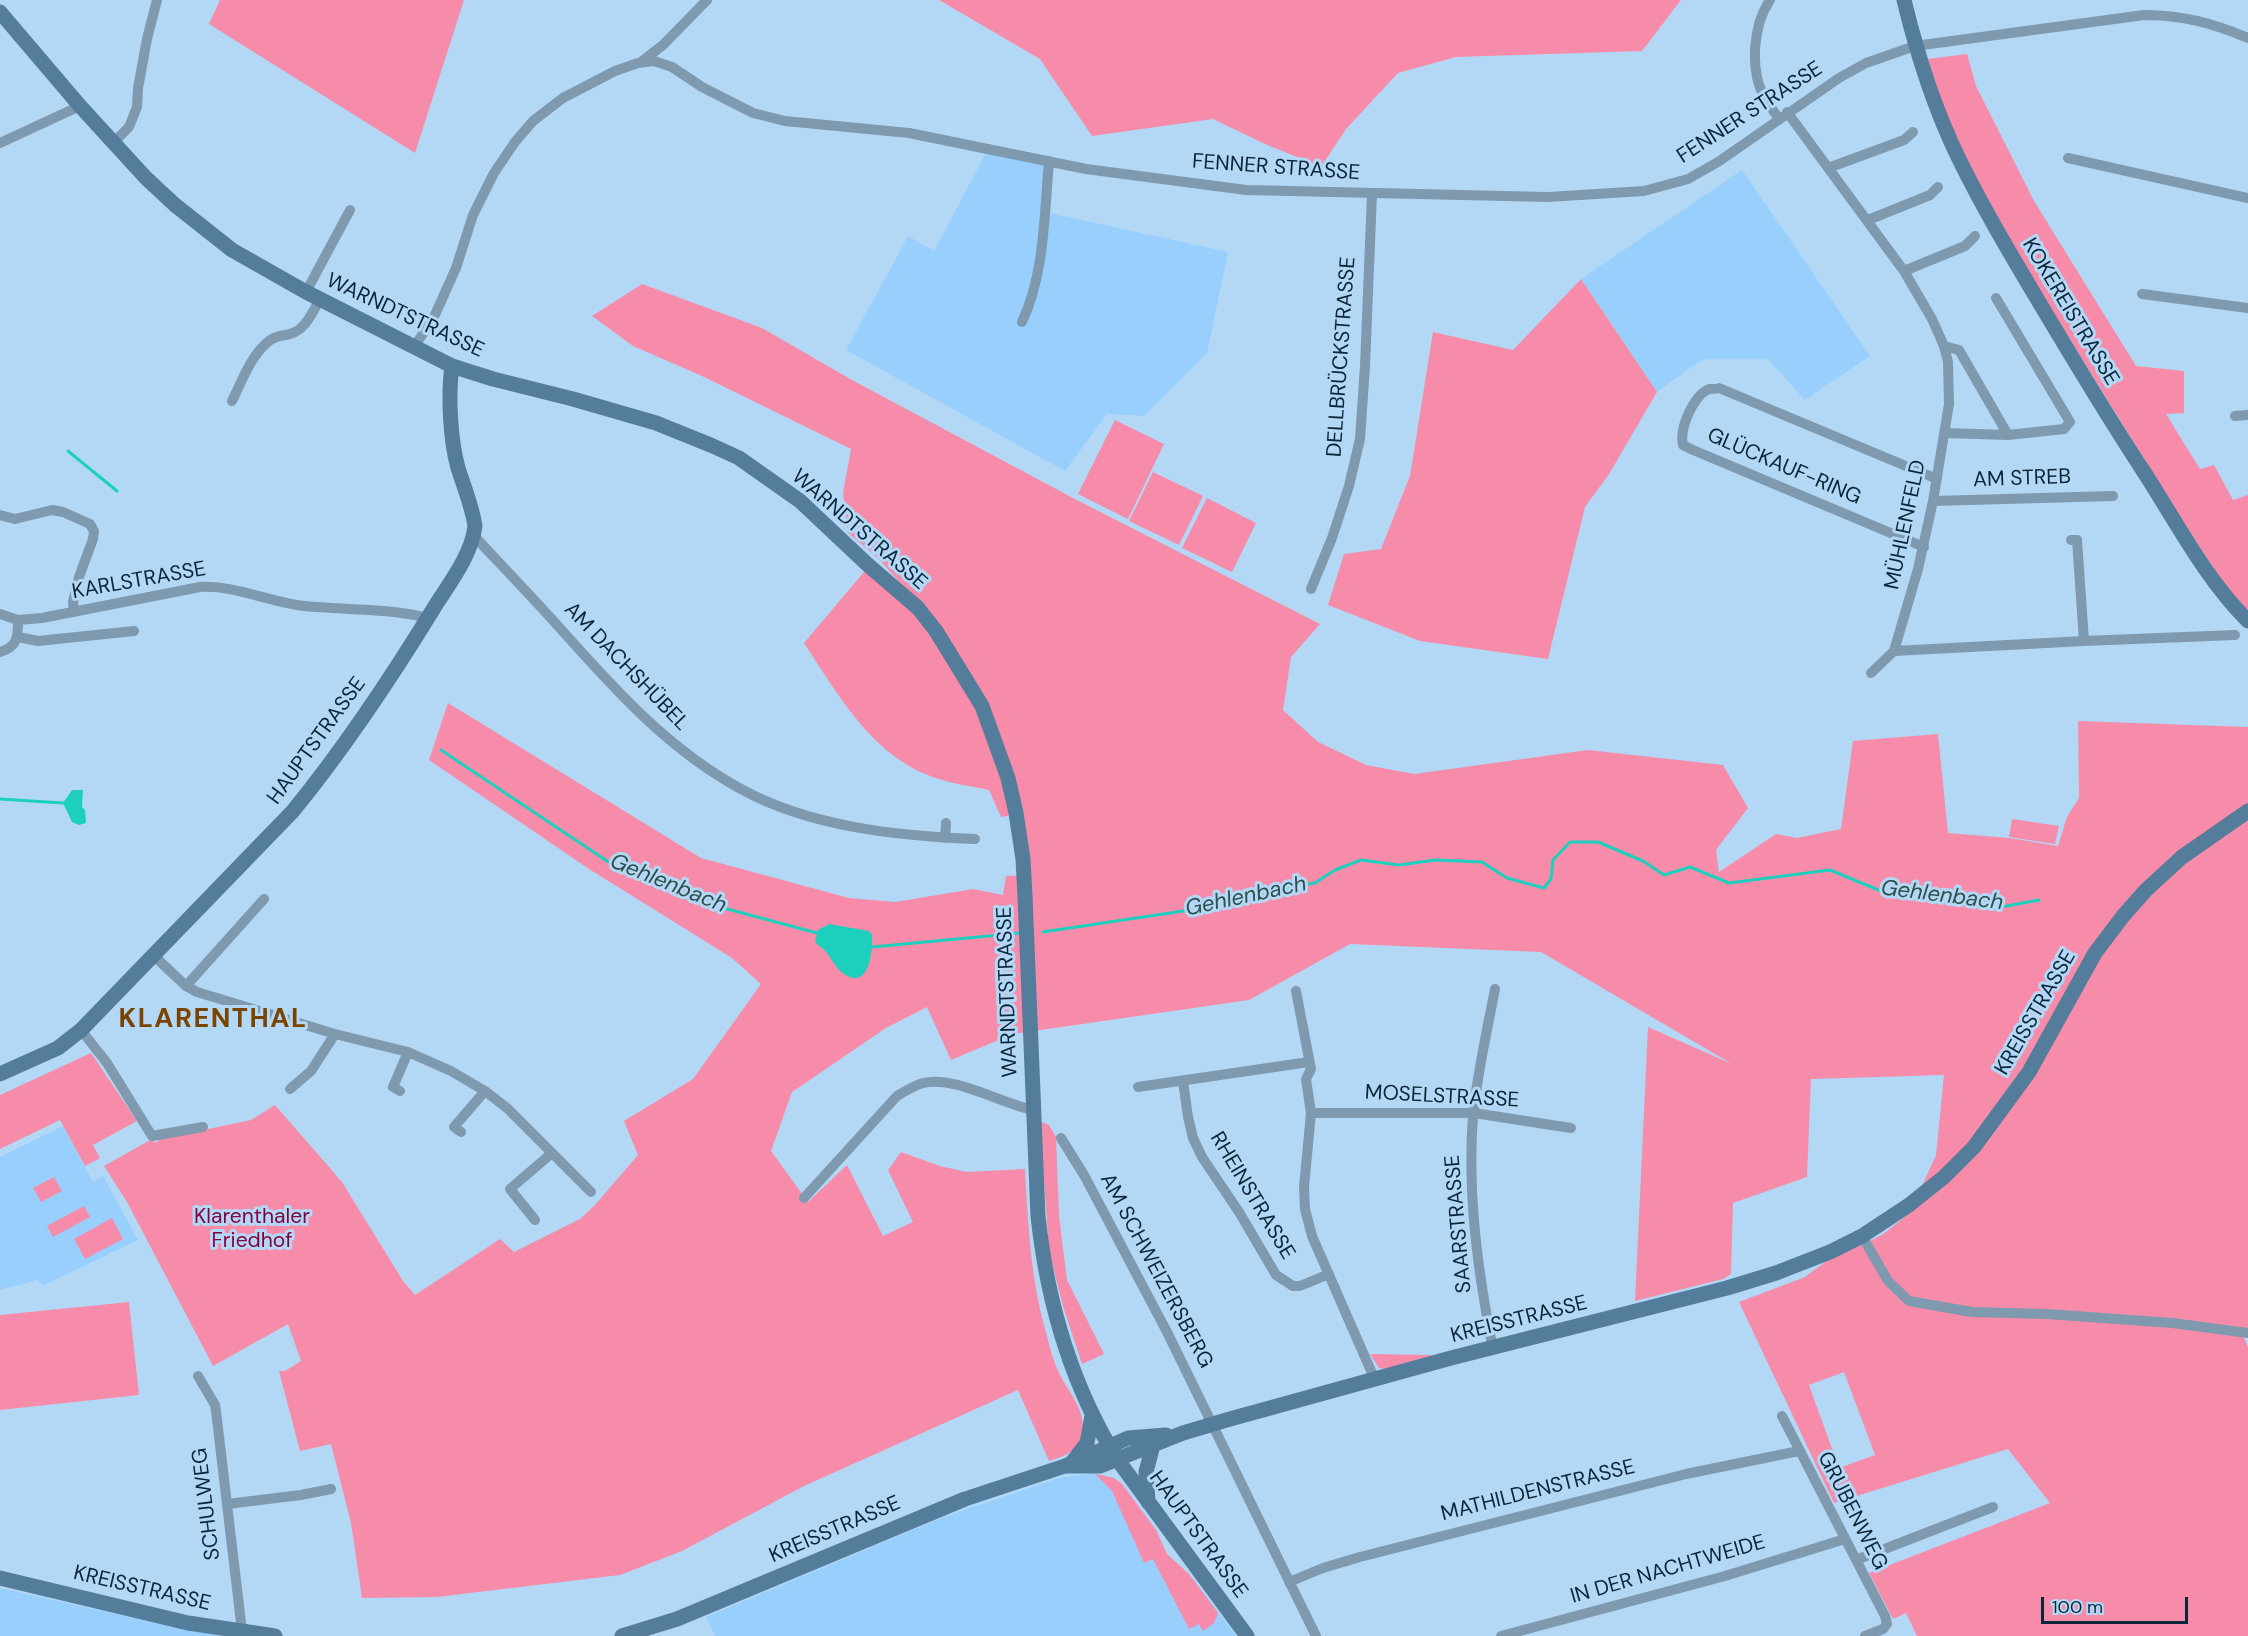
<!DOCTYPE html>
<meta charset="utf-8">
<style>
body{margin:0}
#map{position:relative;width:2248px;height:1636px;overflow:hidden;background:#b3d8f6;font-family:"DM Sans",sans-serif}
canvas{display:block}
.scale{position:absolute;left:2041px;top:1597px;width:147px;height:27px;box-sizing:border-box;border:3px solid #0c2639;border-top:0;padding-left:8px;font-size:18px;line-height:21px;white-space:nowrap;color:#0c2639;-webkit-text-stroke:4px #b3d8f6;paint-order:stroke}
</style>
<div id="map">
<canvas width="2248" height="1636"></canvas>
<div class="scale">100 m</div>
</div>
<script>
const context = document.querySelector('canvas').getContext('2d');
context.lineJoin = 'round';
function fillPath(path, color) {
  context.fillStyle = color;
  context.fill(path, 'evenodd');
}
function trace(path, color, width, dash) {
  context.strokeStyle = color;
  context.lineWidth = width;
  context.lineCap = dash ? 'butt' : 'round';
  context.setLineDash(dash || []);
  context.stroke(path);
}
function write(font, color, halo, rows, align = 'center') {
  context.font = font + ' "DM Sans",sans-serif';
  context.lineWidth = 6;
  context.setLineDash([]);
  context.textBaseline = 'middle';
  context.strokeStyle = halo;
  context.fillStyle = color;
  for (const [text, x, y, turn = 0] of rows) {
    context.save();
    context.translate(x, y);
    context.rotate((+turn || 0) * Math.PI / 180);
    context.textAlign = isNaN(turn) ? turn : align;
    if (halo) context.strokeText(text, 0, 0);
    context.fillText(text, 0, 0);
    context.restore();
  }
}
fillPath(new Path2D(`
 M986,153L1054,167L1050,213L1228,252L1207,353L1144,416L1107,414L1065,471L846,350L908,236L934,251Z
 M1742,170L1870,356L1805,400L1768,359H1703L1657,392L1581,279Z
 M63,1126L93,1182L103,1176L138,1240L42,1286L38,1280L0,1290V1157Z
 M1095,1473L1114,1478L1122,1484L1156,1530L1167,1554L1195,1581L1236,1636H715L706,1617L941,1518L1059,1478Z
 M0,1588L187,1630L226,1636H0Z`), '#98cffc');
fillPath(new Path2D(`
 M220,0H464L415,153L209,24Z
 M939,0H1681L1642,51L1456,57L1398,73L1346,129L1321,167L1265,144L1213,119L1092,136L1040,59Z
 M1967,54L1976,86L2034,201L2136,366L2184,371V413L2166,414L2200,469L2214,465L2233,500L2248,495V612L2234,599L2178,514L2004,233L1964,155L1939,99L1927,59Z
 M1581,279L1657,392L1609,474L1585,507L1548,659L1420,641L1328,605L1344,554L1381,549L1410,476L1433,332L1513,350Z
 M642,284L762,328L852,380L1073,498L1320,624L1291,657L1283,710L1318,742L1366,765L1414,774L1588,750L1723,765L1748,808L1716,850L1719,872L1776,834L1797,838L1841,829L1853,741L1938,734L1948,833L2009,838L2058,846L2067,817L2079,798L2078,721L2248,727V1336L2243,1335L2248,1347V1636H1917L1906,1613L1893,1619L1869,1573L2050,1503L2008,1449L1834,1503L1739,1302L1805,1277L1825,1262L1882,1235L1929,1198L1922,1186L1936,1155L1944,1075L1811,1079L1807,1177L1733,1203L1731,1274L1723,1279L1635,1301L1648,1027L1732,1064L1541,952L1350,944L1249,1000L1013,1034L951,1060L927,1007L886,1028L792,1092L771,1151L808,1202L847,1165L883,1236L913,1222L888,1170L901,1152L940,1166L967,1172L1025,1169C1028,1225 1031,1282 1047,1336C1050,1349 1054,1363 1060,1375C1069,1392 1084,1409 1083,1429C1082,1449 1066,1456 1049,1461L1018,1390L804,1486L682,1551L620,1575L437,1597L362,1598L351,1523L331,1444L300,1451L279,1371H285L301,1361L288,1324L213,1366L127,1202L104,1166L152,1139L155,1143L161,1139L251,1120L275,1105L342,1182L403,1281L415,1295L500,1239L514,1252L580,1219L595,1205L638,1155L624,1121L693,1079L761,984L732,958L589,869L429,760L448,703L701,858L849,898L895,902L973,889L1003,895L1006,876L1031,875L1012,776L920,605L877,557L848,533L843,493L851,449L702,376L633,346L592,316ZM1844,1372L1875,1455L1839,1468L1809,1385Z
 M1115,420L1164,444L1128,519L1078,494Z
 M1153,472L1203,496L1179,545L1129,521Z
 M1207,498L1256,523L1232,572L1182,548Z
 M869,566L915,611L979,708L1013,815L1001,817L989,790C970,786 948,783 930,776C871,754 837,693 804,643Z
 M2012,819L2059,826L2055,844L2009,837Z
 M91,1053L137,1121L93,1145L100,1158L85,1166L60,1120L0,1149V1095Z
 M1040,1121L1049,1125L1056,1137L1059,1216L1067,1280L1104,1354L1082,1364L1063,1306L1049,1251Z
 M54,1177L62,1191L41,1202L33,1188Z
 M84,1206L90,1217L53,1237L47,1226Z
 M112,1218L123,1239L85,1259L74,1239Z
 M129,1302L139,1395L0,1410V1315Z
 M1370,1354L1433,1355L1385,1369L1379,1368Z
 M1095,1474L1114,1478L1122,1484L1156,1530L1167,1554L1189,1574L1218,1613L1214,1623L1203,1631L1199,1624L1189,1629L1153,1559L1144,1563L1112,1491Z`), '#f68ca9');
fillPath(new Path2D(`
 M72,790H83L82,807L85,810L86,823L79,825L72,822L63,803Z
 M829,924L869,931L872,935C873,951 869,991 844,974C836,969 832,959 826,952C823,948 819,946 815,942L818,930Z`), '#1dd0be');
trace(new Path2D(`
 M68,451L117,491
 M441,750L613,865L705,903L817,933
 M0,799L63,803
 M1043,932L1243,902L1295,886L1315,883L1335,870L1361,860L1399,865L1435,860L1482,862L1507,878L1544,888L1551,879L1553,860L1570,842H1598L1643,861L1664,875L1690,867L1729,883L1830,870L1881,891L2001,907L2039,900
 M872,947L1020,933`), '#1dd0be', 3);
trace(new Path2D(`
 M1770,0C1753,25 1750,68 1763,95C1768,104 1774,111 1779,119
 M641,62L663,45L707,0
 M1787,112L1904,271L1932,319L1944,346L1948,362L1949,404L1933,501L1918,569L1894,651L2084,641L2235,635
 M0,143L80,106
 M113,143L129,127L137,107L138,88L147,39L157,0
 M2068,158L2248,198
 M1828,168L1904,140L1913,132
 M1868,220L1930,195L1938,187
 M1904,271L1965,246L1975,236
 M306,292L350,210
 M2142,294L2248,308
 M1022,322C1045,273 1044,215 1049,161
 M1944,346L1959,350L2008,435
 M414,347L434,317L456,268L473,215L494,173L515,142L533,121L563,98L615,71L638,63L654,61L672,67L702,87L753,113L785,121L909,133L1086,169L1246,190L1548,197L1644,191L1688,179L1718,162L1839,78L1866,63L1915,46L2144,15C2183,15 2212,23 2248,38
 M232,401C242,381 251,355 269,341C277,334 285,337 295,332C306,327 314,310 320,299
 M2235,416L2248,415
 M1945,433L2008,435L2064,429L2070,422L1996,298
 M1933,501L2113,496
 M0,515L15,519L52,510L63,512L90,524L94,531L93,539L79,577L73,602L74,612
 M474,536C505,569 537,602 567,636C619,694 671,751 741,789C810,827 898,836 975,839
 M2071,540H2077L2084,641
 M1924,547L1693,450L1683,445C1679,429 1693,396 1709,389C1709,389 1718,389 1719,388L1937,479
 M1311,589L1332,538L1349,486L1360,439L1365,366L1372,194
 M0,614L18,620L42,618L200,587C236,585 268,602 304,606C346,610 387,608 428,618
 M18,637L38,641L134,631
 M0,652C18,647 18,636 18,620
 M1871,673L1894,651
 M945,838L946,823
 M153,955L186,986L197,992L335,1034L408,1052L451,1071L485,1091L507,1108L591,1192
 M186,986L264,899
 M1296,991L1311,1069L1306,1079L1311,1113L1304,1187L1305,1209L1312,1236L1375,1380
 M81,1030L107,1063L152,1136L203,1127
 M1183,1081L1188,1117L1193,1138L1202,1157L1239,1212L1276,1275L1293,1286H1300L1329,1274
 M1138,1087L1309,1062
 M290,1089L311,1071L335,1034
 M400,1091L393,1087L408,1052
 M1311,1113H1474L1571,1128
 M461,1132L454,1127L485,1091
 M1061,1138L1084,1175L1167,1332L1316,1636
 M804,1198L897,1096C905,1091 913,1086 923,1083C954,1075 1002,1104 1033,1110
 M535,1220L510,1189L552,1153
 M1862,1236L1888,1281L1909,1301L1972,1312L2047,1314L2172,1323L2248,1333
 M1493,1349C1478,1273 1467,1193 1473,1116C1477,1074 1487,1031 1495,989
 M198,1376L215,1405L216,1411L242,1631
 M1782,1416L1885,1616L1887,1624L1883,1629L1865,1636
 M227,1504L301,1495L331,1489
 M1856,1560L1993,1507
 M1289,1582L1323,1568L1360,1557L1686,1474L1799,1451
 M1501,1636L1725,1576L1845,1539`), '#7f99ae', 10);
trace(new Path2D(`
 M1904,0C1917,54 1934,108 1959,159C1983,208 2011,255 2039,302C2073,359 2107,416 2144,472C2177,523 2205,578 2248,621
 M0,12L80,106L146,178L175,205L232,250L306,292L452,366L493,379L573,399L656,423L713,446L739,458L800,501L868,565L918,608L936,631L982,706L1008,778L1016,813L1023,859L1025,896L1038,1216C1047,1301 1072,1386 1117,1459L1247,1636
 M0,1074L58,1048L81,1030L293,811C346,746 393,675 437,603C452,580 472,553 475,526C472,506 464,487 458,468C450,439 448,395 452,366
 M1073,1461L1087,1443L1092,1416
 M1065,1466H1100L1183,1433L1230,1419L1451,1358L1727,1288L1776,1273L1830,1252L1862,1236L1909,1205L1944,1177L1974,1147L2029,1072L2095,953L2123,916L2146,890L2182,857L2248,811
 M1148,1502L1146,1472L1153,1445
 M0,1578L188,1623L275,1636
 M622,1636L677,1619L965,1499L1065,1466L1128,1438L1166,1435`), '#547c9b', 15);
write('21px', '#0c2639', '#b3d8f6', [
 ["FENNER STRASSE",1750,113,-33],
 ["FENNER STRASSE",1276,168,4],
 ["KOKEREISTRASSE",2070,312,59],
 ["WARNDTSTRASSE",405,316,25],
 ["DELLBRÜCKSTRASSE",1342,357,-86],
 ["GLÜCKAUF-RING",1784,467,23],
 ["AM STREB",2022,479,-2],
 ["MÜHLENFELD",1906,525,-78],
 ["WARNDTSTRASSE",859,530,41],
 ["KARLSTRASSE",139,581,-10],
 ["AM DACHSHÜBEL",626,667,46],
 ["HAUPTSTRASSE",317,741,-54],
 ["WARNDTSTRASSE",1008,992,-92],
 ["KREISSTRASSE",2036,1013,-60],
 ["MOSELSTRASSE",1442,1097,3],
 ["RHEINSTRASSE",1252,1196,59],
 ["SAARSTRASSE",1459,1224,-95],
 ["AM SCHWEIZERSBERG",1156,1271,62],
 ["KREISSTRASSE",1519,1320,-14],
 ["MATHILDENSTRASSE",1538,1491,-14],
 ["SCHULWEG",207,1504,-97],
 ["GRUBENWEG",1852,1511,63],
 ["KREISSTRASSE",835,1530,-23],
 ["HAUPTSTRASSE",1198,1535,54],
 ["IN DER NACHTWEIDE",1668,1570,-16],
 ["KREISSTRASSE",142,1589,13]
]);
write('21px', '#84033e', '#b3d8f6', [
 ["Klarenthaler",252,1217],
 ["Friedhof",252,1241]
]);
write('italic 22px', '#2f4f4a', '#b3d8f6', [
 ["Gehlenbach",668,884,22],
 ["Gehlenbach",1942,896,7],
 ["Gehlenbach",1246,897,-12]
]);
context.letterSpacing = '1.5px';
write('bold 27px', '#794401', '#b3d8f6', [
 ["KLARENTHAL",213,1020]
]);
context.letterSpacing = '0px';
</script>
